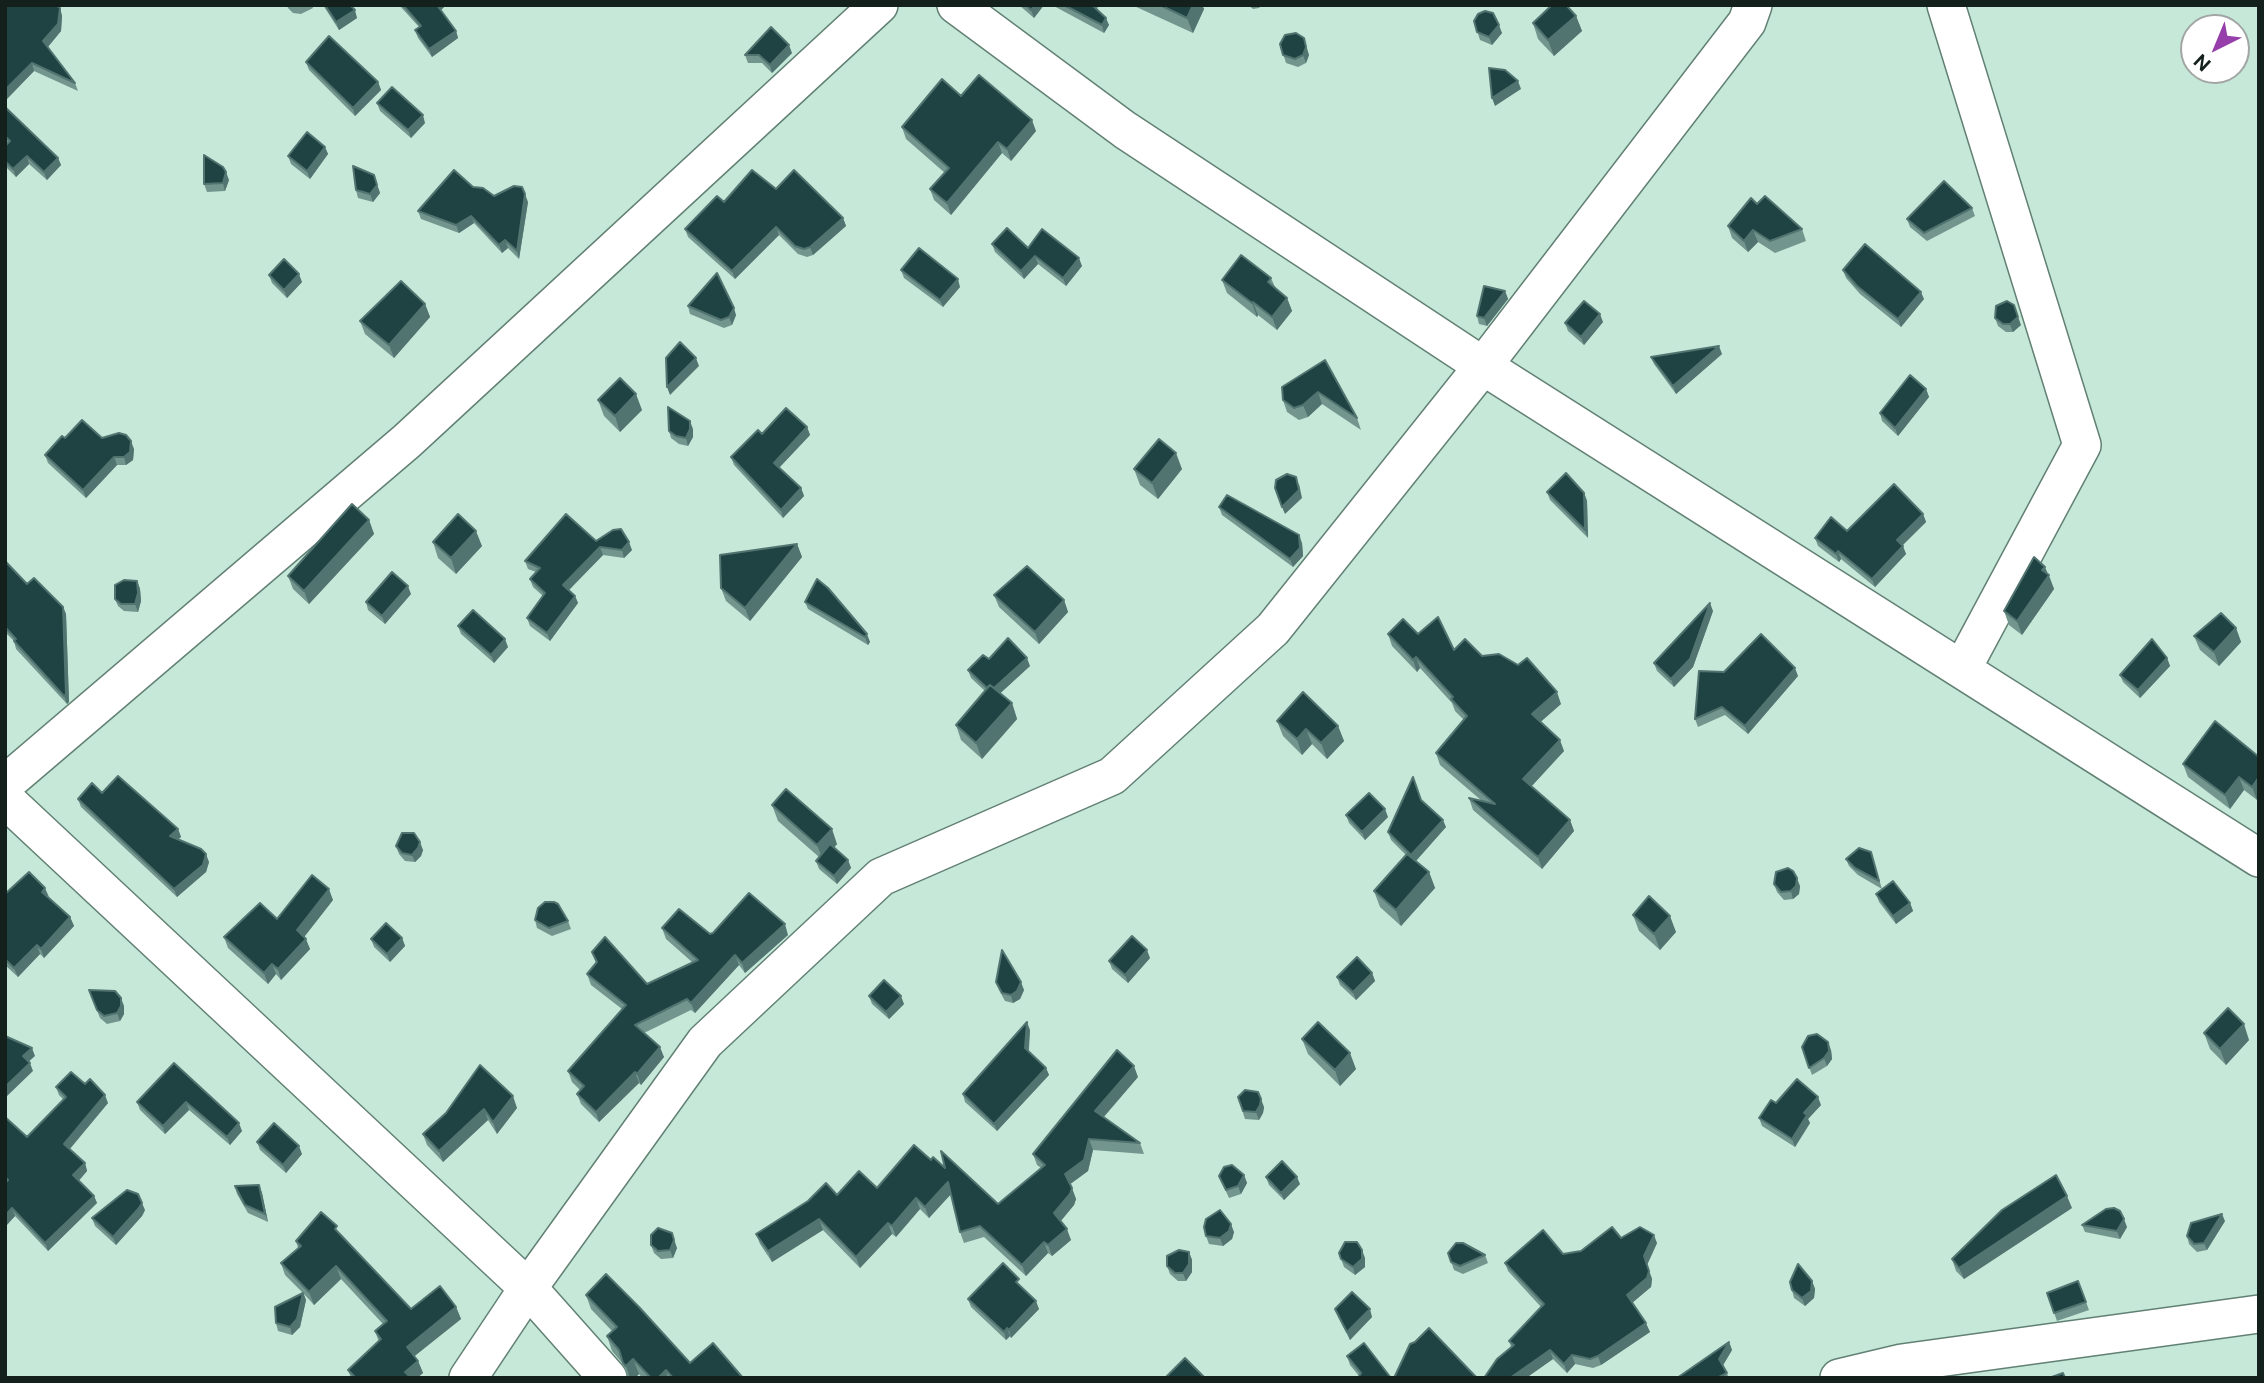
<!DOCTYPE html>
<style>
body{margin:0}
#map{position:relative;width:2264px;height:1383px;overflow:hidden;background:#c6e8d9;font-family:"Public Sans",sans-serif}
canvas{display:block}
.frame{position:absolute;inset:0;border:7px solid #14201b;pointer-events:none}
.north{position:absolute;left:2180px;top:14px;width:70px;height:70px;box-sizing:border-box;background:#fff;border:2px solid #a1a6a4;border-radius:50%;rotate:223deg;font-size:19px;font-weight:700;line-height:28px;text-align:center;color:#14201b}
.north::after{content:'';display:block;margin:auto;width:24px;height:32px;background:#963fab;clip-path:polygon(50% 0,100% 100%,50% 72%,0 100%)}
</style>
<div id="map">
<canvas width="2264" height="1383"></canvas>
<div class="frame"></div>
<div class="north">N</div>
</div>
<script>
const context = document.querySelector('canvas').getContext('2d');
context.lineJoin = 'round';
function trace(path, color, width, dash) {
  context.strokeStyle = color;
  context.lineWidth = width;
  context.lineCap = dash ? 'butt' : 'round';
  context.setLineDash(dash || []);
  context.stroke(path);
}
function fillPath(path, color) {
  context.fillStyle = color;
  context.fill(path, 'evenodd');
}
const minor = new Path2D(`
 M956,5L1125,130L1483,366L2259,858
 M1946,5L2082,445L1962,669
 M5,784L407,441L879,5
 M5,799L528,1288L608,1378
 M468,1378L528,1288L705,1042L881,877L1112,776L1273,629L1483,366L1747,22L1753,5
 M1839,1378L1902,1363L2259,1314`);
trace(minor, '#628174', 40);
trace(minor, '#fff', 37);
fillPath(new Path2D(`
 M287,5H312L313,8L301,14L293,13L288,8Z
 M323,5H350L357,18L339,30Z
 M399,5H446L441,10L456,31L458,38L432,57L418,38L415,30L419,27Z
 M1019,5H1044L1034,18Z
 M1052,5H1099L1097,9L1109,25L1104,33Z
 M1132,5H1202L1204,9L1193,33Z
 M1248,5H1262L1259,8L1253,9Z
 M60,8L62,16L61,31L48,47L75,83L78,91L34,71L5,101Z
 M1576,16L1582,31L1554,56L1538,39L1533,23Z
 M1474,21L1502,33L1492,45L1480,40Z
 M1280,44L1309,55L1306,63L1298,67L1286,63Z
 M792,53L772,73L762,63H748L745,55Z
 M306,62L378,82L381,90L355,116L309,70Z
 M961,96L1036,131L1011,161L1002,153L951,215L934,200L930,189L945,173L906,139L902,127Z
 M377,103L425,123L411,138L380,111Z
 M5,107L58,158L61,165L47,180L29,164L16,177L5,166V146L8,143L5,141Z
 M325,147L328,154L310,179L291,164L288,156Z
 M374,175L380,193L373,202L358,198L356,190Z
 M229,180L225,191L207,192L204,184Z
 M473,187L494,196L528,202L519,259L508,248L502,253L474,223L459,233L421,219L418,211Z
 M776,189L843,218L846,226L813,255L807,257L798,254L779,235L735,279L688,237L685,229L724,202Z
 M1757,204L1802,229L1806,241L1775,253L1758,242L1748,252L1732,238L1728,226Z
 M1972,208L1975,216L1927,241L1910,227L1907,219Z
 M992,244L1028,248L1082,266L1066,286L1038,264L1024,279L995,252Z
 M901,270L960,287L943,307L904,278Z
 M1843,270L1924,299L1901,327L1860,294L1846,278Z
 M269,275L302,282L287,298L272,283Z
 M1271,278L1275,287L1287,298L1292,311L1277,330L1258,315L1257,317L1227,293L1222,280Z
 M1505,291L1508,299L1487,326L1479,324L1477,316Z
 M425,304L430,317L394,358L365,334L360,321Z
 M688,306L736,315L732,325L724,328L690,314Z
 M1995,318L2021,325L2013,332H2006L1998,326Z
 M1603,322L1584,345L1568,331L1565,323Z
 M1722,354L1676,394L1654,364L1651,357Z
 M1325,360L1357,418L1361,430L1322,404L1308,417L1299,420L1287,412L1283,400Z
 M1926,389L1929,397L1898,436L1882,421L1880,413Z
 M598,400L642,410L620,432L604,416Z
 M807,427L810,435L779,468L801,488L804,496L783,518L734,465L731,457L762,434Z
 M693,429V437L688,446L679,444L671,438L669,431Z
 M65,438H102L134,449L133,460L126,465H117L86,498L48,463L45,455Z
 M1134,469H1182L1158,499L1140,485Z
 M1547,492L1584,493L1587,501L1588,538L1550,500Z
 M1219,507L1302,543L1303,556L1293,567L1222,515Z
 M1923,514L1926,522L1902,545L1906,554L1875,587L1841,559L1839,562L1818,546L1815,538Z
 M369,520L374,534L309,604L293,589L288,576Z
 M596,541L632,550L624,558L603,555L569,590L575,596L578,603L550,641L530,626L527,618L543,596L533,587L530,579L536,572L528,569L525,561Z
 M433,542L482,546L456,574L438,558Z
 M797,544L802,557L750,621L726,601L721,588Z
 M5,561L27,584L63,607L66,614L69,702L67,704L16,649L14,641L5,632Z
 M2047,573L2049,575L2054,589L2022,635L2009,625L2004,611Z
 M817,579L870,642L868,645L808,609L805,602Z
 M137,581L140,589L141,601L138,612L124,611L118,606L115,599Z
 M411,594L385,624L368,610L366,602Z
 M994,595L1064,600L1068,612L1039,644L999,607Z
 M1713,611L1693,667L1674,687L1657,671L1654,663Z
 M458,626L508,647L494,663L461,634Z
 M2236,628L2241,642L2219,666L2200,650L2194,636Z
 M1388,634H1418L1454,650L1482,656L1561,704L1540,722L1564,751L1531,787L1570,820L1574,831L1542,869L1473,810L1469,798L1482,801L1440,765L1436,753L1464,720L1455,711L1452,703L1420,668L1417,672L1392,646Z
 M2167,658L2170,666L2140,698L2123,682L2120,675Z
 M989,659L1030,666L1000,693L1012,703L1017,719L982,759L961,740L956,725L985,691L971,678L968,670Z
 M1724,672L1798,676L1748,734L1725,715L1698,727L1695,719Z
 M1277,721L1338,726L1344,741L1327,759L1312,744L1302,755L1283,736Z
 M2259,757L2257,800L2244,790L2230,809L2188,777L2183,764Z
 M102,793L178,829L181,837L178,839L209,862L206,872L177,897L81,807L78,799Z
 M1421,800L1446,827L1416,861L1429,872L1435,888L1401,926L1380,907L1374,891L1406,855L1391,840L1388,832Z
 M772,805L837,844L834,848L848,860L851,868L837,884L819,869L816,861L819,857L778,821Z
 M1346,815L1388,817L1365,840L1349,823Z
 M396,846L423,850L421,856L415,862L405,861L399,854Z
 M1871,852L1882,889L1858,875L1849,866L1846,859Z
 M1774,884L1800,886L1799,894L1793,899L1784,900L1777,892Z
 M5,894L49,897L70,917L74,926L44,958L40,954L18,977L5,965Z
 M1876,894L1910,903L1913,911L1896,924L1879,902Z
 M333,900L304,937L310,949L281,980L276,974L268,984L228,948L224,937Z
 M1633,915L1676,932L1660,950L1639,931Z
 M535,920L568,921L571,929L552,936L537,928Z
 M662,928L710,934L788,935L745,973L739,965L695,1013L691,1010L644,1033L664,1057L641,1085L639,1083L599,1122L581,1104L577,1094L580,1090L572,1082L568,1071L622,1009L591,985L587,974L596,963L592,952L647,984L692,962L666,939Z
 M402,938L405,946L390,962L374,947L371,939Z
 M1150,958L1128,983L1112,969L1109,961Z
 M1372,973L1375,981L1356,1000L1340,985L1337,977Z
 M996,982L1024,990L1020,999L1013,1003L1005,1001L999,990Z
 M89,990L124,1006V1014L120,1021L107,1024L100,1018Z
 M869,996L904,1004L889,1019L872,1004Z
 M1030,1030L1029,1051L1046,1068L1049,1075L997,1131L965,1102L963,1094Z
 M2204,1033L2249,1040L2226,1065L2210,1049Z
 M1302,1039L1356,1069L1340,1086L1308,1054Z
 M1802,1047L1831,1050L1832,1059L1827,1066L1812,1075Z
 M174,1063L242,1131L230,1145L189,1110L165,1134L140,1110L137,1102Z
 M1138,1077L1104,1117L1140,1143L1144,1154L1093,1150L1088,1171L1070,1184L1076,1199L1074,1205L1061,1221L1071,1240L1052,1256L1048,1253L1026,1276L984,1237L964,1243L960,1232L951,1194L929,1218L920,1209L896,1237L892,1234L860,1268L823,1230L772,1262L760,1244L756,1234L837,1195L877,1188L931,1160L945,1168L998,1204L1041,1168L1037,1165L1033,1154Z
 M56,1087L108,1103L70,1149L85,1163L87,1171L79,1181L94,1196L97,1203L48,1251L15,1216L5,1227V1117L27,1137L64,1100L59,1095Z
 M1238,1097L1264,1107L1263,1113L1259,1120L1245,1119Z
 M1776,1103L1821,1105L1808,1119L1810,1123L1795,1147L1762,1126L1759,1118Z
 M517,1108L497,1134L488,1120L443,1162L427,1145L423,1134L446,1113Z
 M257,1142L302,1154L286,1173L260,1150Z
 M1244,1175L1247,1183L1241,1194L1229,1198L1219,1176Z
 M1266,1177L1300,1184L1284,1200L1269,1185Z
 M259,1185L262,1193L268,1222L248,1213L237,1194L235,1186Z
 M2072,1208L1964,1279L1956,1271L1952,1259Z
 M145,1210L142,1216L116,1245L95,1226L92,1218Z
 M2225,1221L2207,1250L2197,1252L2189,1244L2187,1236Z
 M2082,1225L2127,1227L2120,1239L2085,1232Z
 M1234,1232L1232,1239L1223,1246L1209,1244L1206,1236Z
 M340,1233L411,1309L456,1307L461,1319L414,1356L418,1361L423,1373L417,1378H351L348,1370L379,1342L375,1331L383,1324L341,1279L314,1305L304,1294L306,1300L300,1327L292,1335L278,1331L276,1323L303,1293L285,1275L281,1263L298,1248L296,1241Z
 M1621,1238L1657,1243L1647,1265L1652,1279L1651,1287L1632,1302L1650,1332L1601,1365L1593,1368L1575,1364L1567,1373L1553,1359L1526,1378H1484L1511,1347L1509,1341L1541,1307L1508,1271L1505,1263L1581,1251Z
 M651,1245L677,1248L673,1258L661,1259L654,1253Z
 M1189,1252L1192,1260V1272L1186,1281H1178L1170,1274L1167,1266Z
 M1339,1253L1365,1258V1267L1355,1275L1344,1267Z
 M1448,1253L1485,1255L1488,1263L1463,1274L1454,1270Z
 M1812,1281L1815,1289L1814,1298L1805,1306L1794,1298L1792,1290Z
 M2078,1281L2089,1310L2057,1321L2047,1293Z
 M1022,1287L1039,1309L1011,1338L1010,1336L1006,1340L971,1307L968,1299Z
 M586,1295L690,1363L743,1378H642L639,1374L635,1378H628L623,1364L612,1351L607,1336L612,1331L591,1309Z
 M1335,1309L1372,1317L1350,1340L1338,1317Z
 M1729,1342L1732,1350L1723,1365L1729,1378H1677Z
 M1347,1356L1391,1378L1359,1376L1350,1365Z`), '#72958e');
fillPath(new Path2D(`
 M437,5H446L439,12Z
 M1035,5H1044L1034,18L1031,10Z
 M1193,5H1202L1204,9L1193,33L1187,18Z
 M60,8L62,16L61,31L46,49L43,41Z
 M355,10L357,18L339,30L336,22Z
 M1576,16L1582,31L1554,56L1548,40Z
 M1106,18L1109,25L1104,33L1102,25Z
 M1499,25L1502,33L1492,45L1489,37Z
 M456,31L458,38L432,57L429,49Z
 M1304,38L1309,55L1306,63L1303,55Z
 M789,45L792,53L772,73L770,65Z
 M32,63L34,71L5,101V90Z
 M1518,81L1521,89L1495,106L1492,98Z
 M378,82L381,90L355,116L353,108Z
 M423,115L425,123L411,138L408,130Z
 M1032,120L1036,131L1011,161L1007,149Z
 M998,142L1002,153L951,215L947,203Z
 M325,147L328,154L310,179L307,171Z
 M27,156L29,164L16,177L13,169Z
 M58,158L61,165L47,180L44,172Z
 M226,172L229,180L225,191L223,183Z
 M377,185L380,193L373,202L370,194Z
 M525,194L528,202L519,259L517,251Z
 M471,216L474,223L459,233L456,225Z
 M843,218L846,226L813,255L810,247Z
 M776,227L779,235L735,279L732,271Z
 M1753,230L1758,242L1748,252L1744,241Z
 M505,240L508,248L502,253L499,245Z
 M1035,256L1038,264L1024,279L1021,271Z
 M1079,258L1082,266L1066,286L1063,278Z
 M299,274L302,282L287,298L284,290Z
 M958,279L960,287L943,307L940,300Z
 M1505,291L1508,299L1487,326L1484,318Z
 M1921,292L1924,299L1901,327L1898,319Z
 M1287,298L1292,311L1277,330L1272,317Z
 M1253,302L1258,315L1257,317L1252,303Z
 M425,304L430,317L394,358L389,345Z
 M2014,305L2021,325L2013,332L2010,324Z
 M734,308L736,315L732,325L729,317Z
 M1600,314L1603,322L1584,345L1581,337Z
 M1719,346L1722,354L1676,394L1673,386Z
 M696,358L699,366L670,395L667,387Z
 M1926,389L1929,397L1898,436L1895,428Z
 M1318,392L1322,404L1308,417L1303,405Z
 M636,394L642,410L620,432L615,416Z
 M690,421L693,429V437L688,446L686,438Z
 M807,427L810,435L776,471L774,463Z
 M131,441L134,449L133,460L126,465L124,457Z
 M1176,453L1182,469L1158,499L1152,483Z
 M114,457L117,465L86,498L83,490Z
 M1299,484L1302,498L1285,514L1282,507Z
 M801,488L804,496L783,518L781,510Z
 M1584,493L1587,501L1588,538L1585,530Z
 M1923,514L1926,522L1900,548L1897,540Z
 M369,520L374,534L309,604L304,591Z
 M476,531L482,546L456,574L451,558Z
 M1299,535L1302,543L1303,556L1293,567L1290,559Z
 M629,542L632,550L624,558L622,550Z
 M797,544L802,557L750,621L745,608Z
 M1903,546L1906,554L1875,587L1872,579Z
 M600,547L603,555L566,593L563,585Z
 M1838,551L1841,559L1839,562L1836,554Z
 M2045,567L2054,589L2022,635L2017,621Z
 M137,581L140,589L141,601L138,612L135,604Z
 M408,586L411,594L385,624L382,616Z
 M575,596L578,603L550,641L547,633Z
 M1064,600L1068,612L1039,644L1035,632Z
 M1710,603L1713,611L1693,667L1674,687L1671,679Z
 M63,607L66,614L69,702L67,704L64,696Z
 M2236,628L2241,642L2219,666L2214,652Z
 M867,634L870,642L868,645L865,637Z
 M505,639L508,647L494,663L491,655Z
 M1416,657L1420,668L1417,672L1413,660Z
 M1027,658L1030,666L993,700L991,692Z
 M2167,658L2170,666L2140,698L2138,690Z
 M1795,668L1798,676L1748,734L1745,726Z
 M1557,692L1561,704L1536,726L1532,714Z
 M1012,703L1017,719L982,759L976,743Z
 M1338,726L1344,741L1327,759L1321,743Z
 M1306,729L1312,744L1302,755L1297,739Z
 M1560,740L1564,751L1527,791L1523,779Z
 M2239,777L2244,790L2230,809L2225,795Z
 M2259,777V797L2257,800L2252,787Z
 M1385,809L1388,817L1365,840L1362,832Z
 M1443,820L1446,827L1414,863L1411,855Z
 M1570,820L1574,831L1542,869L1538,857Z
 M178,829L181,837L173,844L170,836Z
 M832,829L837,844L823,860L817,845Z
 M420,842L423,850L421,856L415,862L412,855Z
 M206,854L209,862L206,872L177,897L174,889Z
 M848,860L851,868L837,884L834,876Z
 M1429,872L1435,888L1401,926L1396,910Z
 M1797,878L1800,886L1799,894L1793,899L1791,891Z
 M45,888L49,897L42,892Z
 M329,889L333,900L301,941L297,930Z
 M1910,903L1913,911L1896,924L1893,916Z
 M1670,916L1676,932L1660,950L1654,934Z
 M70,917L74,926L44,958L41,949Z
 M785,924L788,935L745,973L742,963Z
 M402,938L405,946L390,962L387,954Z
 M306,939L310,949L281,980L278,969Z
 M37,945L40,954L18,977L14,968Z
 M1147,950L1150,958L1128,983L1125,975Z
 M735,955L739,965L695,1013L691,1003Z
 M272,964L276,974L268,984L264,973Z
 M1372,973L1375,981L1356,1000L1353,992Z
 M1021,982L1024,990L1020,999L1013,1003L1011,995Z
 M901,996L904,1004L889,1019L886,1012Z
 M121,998L124,1006V1014L120,1021L117,1013Z
 M1027,1022L1030,1030L1028,1056L1025,1048Z
 M2244,1024L2249,1040L2226,1065L2220,1049Z
 M1828,1042L1831,1050L1832,1059L1827,1066L1824,1058Z
 M660,1047L664,1057L641,1085L637,1074Z
 M32,1048L35,1056L26,1064L23,1056Z
 M1350,1053L1356,1069L1340,1086L1335,1070Z
 M30,1063L33,1071L5,1098V1087Z
 M1134,1066L1138,1077L1099,1122L1095,1111Z
 M1046,1068L1049,1075L997,1131L994,1124Z
 M635,1072L639,1083L599,1122L596,1112Z
 M105,1095L108,1103L67,1152L64,1144Z
 M513,1096L517,1108L497,1134L493,1122Z
 M1818,1097L1821,1105L1808,1119L1810,1123L1795,1147L1792,1139L1804,1113Z
 M1261,1099L1264,1107L1263,1113L1259,1120L1256,1112Z
 M186,1102L189,1110L165,1134L163,1126Z
 M484,1109L488,1120L443,1162L439,1151Z
 M239,1123L242,1131L230,1145L227,1137Z
 M1089,1139L1093,1150L1088,1171L1069,1185L1065,1174Z
 M299,1146L302,1154L286,1173L283,1165Z
 M85,1163L87,1171L76,1183L73,1175Z
 M1244,1175L1247,1183L1241,1194L1238,1186Z
 M1297,1177L1300,1184L1284,1200L1281,1193Z
 M948,1182L952,1193L929,1218L925,1207Z
 M259,1185L262,1193L268,1222L265,1214Z
 M1072,1188L1076,1199L1074,1205L1058,1224L1054,1213Z
 M94,1196L97,1203L48,1251L45,1243Z
 M2067,1196L2072,1208L1964,1279L1959,1268Z
 M916,1198L920,1209L896,1237L892,1226Z
 M142,1203L145,1210L142,1216L116,1245L113,1237Z
 M12,1208L15,1216L5,1227V1216Z
 M2222,1214L2225,1221L2207,1250L2204,1243Z
 M819,1219L823,1230L772,1262L768,1251Z
 M2124,1219L2127,1227L2120,1239L2117,1231Z
 M888,1223L892,1234L860,1268L856,1257Z
 M1231,1224L1234,1232L1232,1239L1223,1246L1220,1238Z
 M1067,1229L1071,1240L1052,1256L1048,1245Z
 M672,1233L677,1248L673,1258L670,1250Z
 M1654,1235L1657,1243L1647,1265L1652,1279L1651,1287L1631,1304L1627,1295Z
 M1044,1242L1048,1253L1026,1276L1022,1265Z
 M1362,1250L1365,1258V1267L1355,1275L1353,1267Z
 M1189,1252L1192,1260V1272L1186,1281L1183,1273Z
 M336,1266L341,1279L314,1305L309,1292Z
 M1812,1281L1815,1289L1814,1298L1805,1306L1802,1298Z
 M303,1293L306,1300L300,1327L292,1335L290,1327Z
 M1036,1301L1039,1309L1011,1338L1009,1330Z
 M456,1307L461,1319L411,1359L407,1347Z
 M1370,1309L1372,1317L1350,1340L1347,1332Z
 M1646,1323L1650,1332L1601,1365L1598,1356Z
 M1007,1328L1010,1336L1006,1340L1004,1332Z
 M1729,1342L1732,1350L1722,1367L1719,1359Z
 M1550,1350L1553,1359L1526,1378H1510Z
 M1572,1355L1575,1364L1567,1373L1564,1364Z
 M633,1359L639,1374L635,1378H630L626,1366Z
 M418,1361L423,1373L417,1378H407L405,1372Z
 M666,1370L668,1378H658Z`), '#517470');
const building = new Path2D(`
 M5,5H56L60,8L58,24L43,41L75,83L32,63L5,90Z
 M325,5H350L355,10L336,22Z
 M403,5H437L456,31L429,49L415,30L421,26Z
 M1026,5H1035L1031,10Z
 M1064,5H1092L1106,18L1102,25Z
 M1160,5H1193L1187,18Z
 M1552,5H1566L1576,16L1548,40L1533,23Z
 M1485,11L1493,13L1499,25L1489,37L1477,32L1474,21L1478,14Z
 M771,27L789,45L770,65L759,55H745Z
 M1296,33L1304,38L1306,47L1303,55L1295,59L1283,55L1280,44L1285,35Z
 M329,36L378,82L353,108L306,62Z
 M1489,68L1505,70L1518,81L1492,98Z
 M979,75L1032,120L1007,149L998,142L947,203L930,189L949,168L902,127L942,79L961,96Z
 M392,87L423,115L408,130L377,103Z
 M5,107L58,158L44,172L27,156L13,169L5,161V146L10,141L5,136Z
 M307,132L325,147L307,171L288,156Z
 M204,155L223,167L226,172L223,183L204,184Z
 M353,166L374,175L377,185L370,194L356,190Z
 M454,170L473,187L483,188L494,196L514,186L522,187L525,194L517,251L505,240L499,245L471,216L456,225L418,211Z
 M752,170L776,189L794,170L843,218L810,247L804,249L795,246L776,227L732,271L685,229L717,196L724,202Z
 M1944,181L1972,208L1924,233L1907,219Z
 M1765,196L1802,229L1770,241L1753,230L1744,241L1728,226L1751,198L1757,204Z
 M1007,228L1028,248L1042,229L1079,258L1063,278L1035,256L1021,271L992,244Z
 M1865,244L1921,292L1898,319L1857,286L1843,270Z
 M919,248L958,279L940,300L901,270Z
 M1241,255L1271,278L1268,282L1287,298L1272,317L1253,302L1252,303L1222,280Z
 M284,259L299,274L284,290L269,275Z
 M717,273L734,308L729,317L721,320L688,306Z
 M401,281L425,304L389,345L360,321Z
 M1484,286L1505,291L1484,318L1477,316Z
 M1584,301L1600,314L1581,337L1565,323Z
 M2007,301L2014,305L2018,317L2010,324H2003L1995,318L1996,306Z
 M680,342L696,358L667,387L666,358Z
 M1719,346L1673,386L1651,357Z
 M1325,360L1357,418L1318,392L1303,405L1294,408L1283,400L1282,387Z
 M1910,375L1926,389L1895,428L1880,413Z
 M620,378L636,394L615,416L598,400Z
 M668,407L690,421V429L686,438L676,436L669,431Z
 M786,408L807,427L774,463L801,488L781,510L731,457L758,430L762,434Z
 M82,420L102,438L119,433L126,435L131,441L130,452L124,457H114L83,490L45,455L62,436L65,438Z
 M1159,439L1176,453L1152,483L1134,469Z
 M1566,473L1584,493L1585,530L1547,492Z
 M1287,474L1296,477L1299,490L1282,507L1275,488L1276,480Z
 M1894,484L1923,514L1897,540L1903,546L1872,579L1838,551L1836,554L1815,538L1831,517L1847,531Z
 M1227,495L1299,535L1300,548L1290,559L1219,507Z
 M352,504L369,520L304,591L288,576Z
 M458,514L476,531L451,558L433,542Z
 M566,514L596,541L613,530L621,529L629,542L622,550L600,547L563,585L575,596L547,633L527,618L545,593L530,579L540,568L525,561Z
 M797,544L745,608L721,588L720,555Z
 M2034,557L2045,567L2042,570L2049,575L2017,621L2004,611Z
 M5,561L27,584L34,578L63,607L66,694L64,696L14,641L16,639L5,627Z
 M1027,566L1064,600L1035,632L994,595Z
 M392,572L408,586L382,616L366,602Z
 M817,579L828,588L867,634L865,637L805,602Z
 M124,580L137,581L138,593L135,604H121L115,599V585Z
 M1710,603L1690,659L1671,679L1654,663Z
 M473,610L505,639L491,655L458,626Z
 M2221,613L2236,628L2214,652L2194,636Z
 M1438,617L1454,650L1465,639L1482,656L1499,654L1518,665L1527,658L1557,692L1532,714L1560,740L1523,779L1570,820L1538,857L1469,798L1495,804L1436,753L1467,716L1451,699L1453,697L1416,657L1413,660L1388,634L1403,619L1418,634Z
 M1761,634L1795,668L1745,726L1722,707L1695,719L1699,671L1724,672Z
 M1008,638L1027,658L994,688L990,685L987,688L968,670L983,655L989,659Z
 M2152,639L2167,658L2138,690L2120,675Z
 M990,685L1012,703L976,743L956,725Z
 M1303,692L1338,726L1321,743L1306,729L1297,739L1277,721Z
 M2215,721L2259,757V777L2252,787L2239,777L2225,795L2183,764Z
 M118,776L178,829L170,836L201,849L206,854L203,865L174,889L78,799L92,783L102,793Z
 M1413,777L1421,800L1443,820L1411,855L1388,832Z
 M786,789L832,829L817,845L772,805Z
 M1369,793L1385,809L1362,832L1346,815Z
 M402,833H414L420,842L418,848L412,855L402,853L396,846Z
 M830,844L848,860L834,876L816,861Z
 M1859,848L1871,852L1879,881L1855,868L1846,859Z
 M1407,854L1429,872L1396,910L1374,891Z
 M1788,868L1793,871L1797,878L1796,886L1791,891L1781,892L1774,884L1776,872Z
 M29,872L45,888L42,892L70,917L41,949L37,945L14,968L5,959V894Z
 M312,875L329,889L297,930L306,939L278,969L272,964L264,973L224,937L260,903L277,919Z
 M1893,881L1910,903L1893,916L1876,894Z
 M749,893L785,924L742,963L735,955L691,1003L687,999L635,1025L660,1047L637,1074L635,1072L596,1112L577,1094L584,1086L568,1071L626,1005L587,974L597,962L592,952L605,937L647,984L698,960L662,928L679,909L710,934L713,933Z
 M1649,896L1670,916L1654,934L1633,915Z
 M545,902H554L558,904L568,921L549,928L535,920L538,908Z
 M386,923L402,938L387,954L371,939Z
 M1132,936L1147,950L1125,975L1109,961Z
 M1002,950L1021,982L1017,991L1011,995L1002,993L996,982Z
 M1357,957L1372,973L1353,992L1337,977Z
 M884,980L901,996L886,1012L869,996Z
 M89,990L115,991L121,998V1006L117,1013L104,1016L97,1010Z
 M2228,1008L2244,1024L2220,1049L2204,1033Z
 M1027,1022L1025,1048L1046,1068L994,1124L963,1094Z
 M1318,1022L1350,1053L1335,1070L1302,1039Z
 M1817,1034L1828,1042L1829,1051L1824,1058L1809,1068L1802,1047L1808,1036Z
 M5,1036L32,1048L23,1056L30,1063L5,1087Z
 M1117,1050L1134,1066L1095,1111L1140,1143L1089,1139L1084,1160L1065,1174L1072,1188L1070,1194L1054,1213L1067,1229L1048,1245L1044,1242L1022,1265L980,1226L960,1232L948,1182L925,1207L916,1198L892,1226L888,1223L856,1257L819,1219L768,1251L756,1234L808,1201L826,1183L837,1195L859,1171L877,1188L914,1145L931,1160L933,1157L945,1168L941,1151L998,1204L1045,1165L1033,1154Z
 M174,1063L239,1123L227,1137L186,1102L163,1126L137,1102Z
 M480,1065L513,1096L493,1122L484,1109L439,1151L423,1134L446,1113Z
 M71,1072L85,1084L90,1079L105,1095L64,1144L85,1163L73,1175L94,1196L45,1243L12,1208L5,1216V1183L8,1180L5,1177V1117L27,1137L66,1097L56,1087Z
 M1797,1079L1818,1097L1804,1113L1807,1115L1792,1139L1759,1118L1771,1100L1776,1103Z
 M1245,1090L1258,1092L1261,1099L1260,1105L1256,1112L1243,1111L1238,1097Z
 M274,1123L299,1146L283,1165L257,1142Z
 M1282,1161L1297,1177L1281,1193L1266,1177Z
 M1232,1165L1244,1175L1238,1186L1226,1190L1219,1176L1224,1167Z
 M2056,1175L2067,1196L1959,1268L1952,1259L2002,1210Z
 M259,1185L265,1214L245,1205L235,1186Z
 M127,1190L138,1194L142,1203L139,1208L113,1237L92,1218Z
 M2114,1208L2120,1211L2124,1219L2117,1231L2082,1225L2106,1209Z
 M1220,1210L1231,1224L1229,1231L1220,1238L1206,1236L1204,1227L1206,1219Z
 M321,1212L337,1226L335,1229L411,1309L440,1286L456,1307L407,1347L418,1361L405,1372L409,1376L407,1378H356L348,1370L381,1339L375,1331L387,1321L336,1266L309,1292L281,1263L301,1246L296,1241Z
 M2222,1214L2204,1243L2194,1244L2187,1236L2191,1223Z
 M1612,1227L1621,1238L1640,1227L1654,1235L1644,1256L1649,1271L1647,1278L1627,1295L1646,1323L1598,1356L1590,1359L1572,1355L1564,1364L1550,1350L1510,1378H1484L1497,1359L1514,1345L1509,1341L1544,1304L1505,1263L1543,1230L1563,1254L1581,1251Z
 M658,1228L672,1233L674,1240L670,1250L658,1251L651,1245V1235Z
 M1345,1242H1357L1362,1250V1259L1353,1267L1341,1259L1339,1253Z
 M1456,1243H1463L1485,1255L1460,1266L1451,1262L1448,1253Z
 M1179,1250L1189,1252V1264L1183,1273H1175L1167,1266V1256Z
 M1003,1263L1019,1279L1016,1282L1036,1301L1009,1330L1007,1328L1004,1332L968,1299Z
 M1798,1264L1812,1281L1811,1291L1802,1298L1792,1290L1790,1282Z
 M606,1274L639,1307L690,1363L713,1343L743,1378H673L666,1370L658,1378H651L633,1359L626,1366L623,1363L619,1350L607,1336L617,1327L586,1295Z
 M2078,1281L2086,1302L2054,1313L2047,1293Z
 M1352,1292L1370,1309L1347,1332L1335,1309Z
 M303,1293L297,1319L290,1327L276,1323L275,1307Z
 M1429,1328L1477,1378H1394L1410,1344L1415,1342Z
 M1729,1342L1719,1359L1727,1373L1717,1378H1677Z
 M1364,1343L1391,1378H1358L1361,1373L1347,1356Z
 M1185,1358L1205,1378H1165Z
 M2063,1373L2065,1378H2049Z`);
fillPath(building, '#1f4243');
trace(building, '#517470', 2);
</script>
